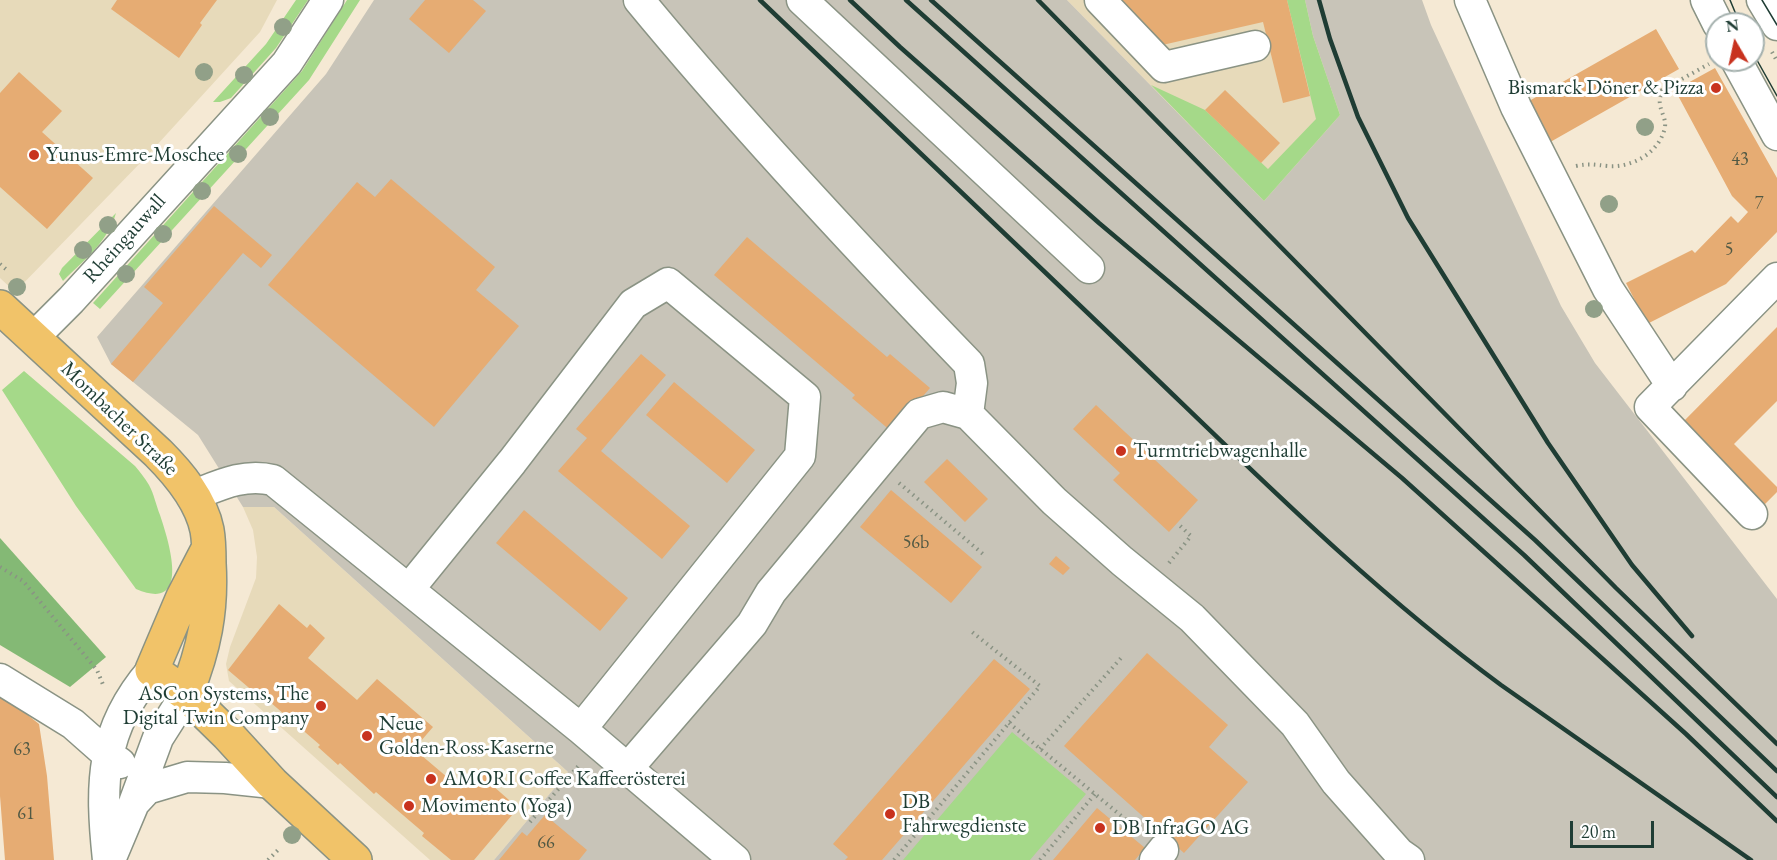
<!DOCTYPE html>
<meta charset="utf-8">
<style>
body{margin:0}
#map{position:relative;width:1777px;height:860px;overflow:hidden;background:#f5e9d4;font-family:"EB Garamond",serif}
canvas{display:block}
.north{position:absolute;left:1705px;top:12px;width:60px;height:60px;box-sizing:border-box;background:#fff;border:2px solid #a5b1ae;border-radius:50%;rotate:351deg;font-size:16px;font-weight:700;line-height:24px;text-align:center;color:#1f3d34}
.north::after{content:'';display:block;margin:auto;width:21px;height:27px;background:#c8321e;clip-path:polygon(50% 0,100% 100%,50% 72%,0 100%)}
.scale{position:absolute;left:1570px;top:821px;width:84px;height:27px;box-sizing:border-box;border:3px solid #1f3d34;border-top:0;padding-left:8px;font-size:18px;line-height:21px;white-space:nowrap;color:#1f3d34;-webkit-text-stroke:4px #fff;paint-order:stroke}
</style>
<div id="map">
<canvas width="1777" height="860"></canvas>
<div class="north">N</div>
<div class="scale">20 m</div>
</div>
<script>
const context = document.querySelector('canvas').getContext('2d');
context.lineJoin = 'round';
function fillPath(path, color) {
  context.fillStyle = color;
  context.fill(path, 'evenodd');
}
function trace(path, color, width, dash) {
  context.strokeStyle = color;
  context.lineWidth = width;
  context.lineCap = dash ? 'butt' : 'round';
  context.setLineDash(dash || []);
  context.stroke(path);
}
function write(font, color, halo, rows, align = 'center') {
  context.font = font + ' "EB Garamond",serif';
  context.lineWidth = 6;
  context.setLineDash([]);
  context.textBaseline = 'middle';
  context.strokeStyle = halo;
  context.fillStyle = color;
  for (const [text, x, y, turn = 0] of rows) {
    context.save();
    context.translate(x, y);
    context.rotate((+turn || 0) * Math.PI / 180);
    context.textAlign = isNaN(turn) ? turn : align;
    if (halo) context.strokeText(text, 0, 0);
    context.fillText(text, 0, 0);
    context.restore();
  }
}
fillPath(new Path2D(`
 M0,0H277L260,32L146,157L15,292L0,278Z
 M1067,0H1305L1313,36L1340,115L1264,201Z
 M243,507H274L568,772L494,860H430L229,681L226,664L230,647L256,578L257,557L253,530Z`), '#e7daba');
fillPath(new Path2D(`
 M374,0H1067L1264,201L1340,115L1313,36L1305,0H1422L1431,25L1561,306L1595,363L1777,599V860H494L568,772L274,507H243L198,435L111,364L97,337L326,74Z`), '#c8c4b8');
fillPath(new Path2D(`
 M296,0H308L276,48L231,98L220,102H213L266,44Z
 M347,0H360L309,80L100,309L93,303L302,71Z
 M1287,0H1305L1313,36L1340,115L1264,201L1151,85L1205,110L1268,169L1316,119Z
 M116,213C108,242 83,261 63,281L59,274L62,268Z
 M24,371L135,466C140,472 145,478 149,485C154,494 156,505 160,515C169,542 192,613 136,589L76,506L2,390Z
 M1012,732L1086,794L1030,860H903Z`), '#a5d989');
fillPath(new Path2D(`
 M0,538L106,657L70,687L0,645Z`), '#84b975');
fillPath(new Path2D(`
 M117,0H217L200,23L202,25L179,58L111,9Z
 M425,0H473L486,11L449,53L409,19Z
 M1118,0H1287L1310,96L1283,103L1263,22L1158,46Z
 M1656,29L1679,69L1545,145L1522,105Z
 M1715,68L1777,178V232L1726,284L1647,324L1626,283L1692,250L1695,253L1731,216L1738,223L1748,212L1732,196L1675,90Z
 M19,72L62,111L42,132L93,178L47,229L0,187V93Z
 M1225,90L1280,143L1261,163L1205,110Z
 M391,179L495,267L476,290L519,326L434,427L268,285L357,182L375,197Z
 M214,206L272,255L261,268L243,253L133,382L111,364L163,303L144,287Z
 M747,237L887,357L890,354L930,388L892,432L852,398L855,395L714,275Z
 M1777,327V401L1734,444L1777,487V492L1763,506L1681,424Z
 M641,354L666,375L601,451L690,526L662,559L558,471L587,438L576,429Z
 M674,382L755,450L727,483L646,415Z
 M1096,405L1198,500L1169,532L1113,480L1120,473L1073,429Z
 M947,459L988,499L965,522L924,482Z
 M891,490L982,567L951,603L860,527Z
 M524,510L628,598L600,631L496,543Z
 M1056,556L1070,568L1063,575L1049,564Z
 M279,604L307,628L310,624L325,638L308,658L357,700L377,679L433,727L414,749L461,789L478,769L495,783L492,785L518,808L474,860H451L422,836L424,833L376,792L374,794L340,763L338,765L318,747L320,745L270,702L268,704L228,670Z
 M1147,653L1228,725L1209,747L1248,782L1184,853L1064,746Z
 M994,659L1030,689L882,860H845L848,857L833,844Z
 M0,693L39,724L47,776L54,860H5L0,796Z
 M1097,808L1145,848L1135,860H1053Z
 M545,815L587,850L579,860H499L522,832L527,836Z`), '#e6ac73');
const minor = new Path2D(`
 M639,0C743,126 855,246 969,364L972,383L968,414
 M802,0L1089,268
 M1100,0L1164,67L1255,46
 M1470,0L1516,107L1608,289L1672,386
 M1706,0L1718,24
 M1762,0L1777,25
 M1736,60L1777,135
 M34,337L71,300L287,63L328,0
 M192,496C220,485 244,473 273,480L581,729L735,860
 M1752,514L1650,407L1777,278
 M409,589L512,462L633,304L668,283L805,397L800,456L581,729
 M0,679L73,724L107,754L120,763
 M628,768L752,624L771,592L919,414L943,407L968,414L1054,501L1122,561L1192,618L1295,724L1336,782L1399,853L1409,860
 M134,803L147,789L187,777L225,778L272,783
 M108,860C100,784 100,730 152,670
 M110,860L134,803L158,738L186,694
 M1155,860L1163,850`);
const major = new Path2D(`
 M0,307L158,453C179,474 201,500 207,530C209,541 209,552 209,563C212,611 204,649 186,694
 M208,549L183,597L152,670L186,694L228,735L272,783L355,860`);
trace(minor, '#8a9384', 33);
trace(major, '#8a9384', 36);
trace(new Path2D(`
 M1772,52L1777,61
 M1576,166C1590,163 1595,165 1608,166C1633,168 1660,152 1665,127C1666,118 1661,113 1660,104C1659,100 1661,95 1662,90L1709,64
 M0,264L7,270
 M899,483L983,554
 M1169,563L1191,536L1177,523
 M0,567L23,581L97,670L104,687
 M1009,723L1142,833
 M1040,749L1121,658
 M530,822L580,764
 M268,860L279,849
 M894,860L1040,686L972,632
 M1040,860L1095,794`), '#8a9384', 4, [1.5, 4.5]);
trace(minor, '#fff', 30);
trace(major, '#f1c369', 33);
trace(new Path2D(`
 M1730,0L1740,24
 M1762,0L1777,25
 M1753,53L1777,96`), '#1f3d34', 1.5);
trace(new Path2D(`
 M760,0C879,113 998,226 1116,340C1241,459 1362,583 1501,685L1751,860
 M850,0L900,47L1099,223L1402,478L1686,734L1777,821
 M906,0L1524,555L1777,797
 M931,0L1535,540L1777,771
 M1038,0L1616,588L1777,744
 M1319,0L1330,39L1358,117L1408,218L1548,443L1632,565L1692,636`), '#1f3d34', 4.5);
context.fillStyle = '#91a088';
for (const [x, y] of [
 [283,27],
 [204,72],
 [244,75],
 [270,117],
 [1645,127],
 [238,154],
 [202,191],
 [1609,204],
 [108,225],
 [163,234],
 [83,250],
 [126,274],
 [17,287],
 [1594,309],
 [292,835]
]) {
  context.beginPath();
  context.arc(x, y, 9, 0, 2 * Math.PI);
  context.fill();
}
for (const [x, y, r, color] of [
 [1716,88,6,"#c8321e"],
 [34,155,6,"#c8321e"],
 [1121,451,6,"#c8321e"],
 [321,706,6,"#c8321e"],
 [367,736,6,"#c8321e"],
 [431,779,6,"#c8321e"],
 [409,806,6,"#c8321e"],
 [890,814,6,"#c8321e"],
 [1100,828,6,"#c8321e"]
]) {
  const dot = new Path2D();
  dot.arc(x, y, r, 0, 2 * Math.PI);
  context.fillStyle = color;
  context.fill(dot);
  trace(dot, '#fff', 2);
}
write('18px', '#515944', null, [
 ["43",1740,160],
 ["7",1759,204],
 ["5",1729,250],
 ["56b",916,543],
 ["63",22,750],
 ["61",26,814],
 ["66",546,843]
]);
write('21px', '#1f3d34', '#fff', [
 ["Bismarck Döner & Pizza",1704,88,"right"],
 ["Yunus-Emre-Moschee",46,155],
 ["Turmtriebwagenhalle",1133,451],
 ["ASCon Systems, The",309,694,"right"],
 ["Digital Twin Company",309,718,"right"],
 ["Neue",379,724],
 ["Golden-Ross-Kaserne",379,748],
 ["AMORI Coffee Kaffeerösterei",443,779],
 ["DB",902,802],
 ["Fahrwegdienste",902,826],
 ["Movimento (Yoga)",421,806],
 ["DB InfraGO AG",1112,828]
], 'left');
write('21px', '#1f3d34', '#fff', [
 ["Rheingauwall",125,239,-48],
 ["Mombacher Straße",119,419,44]
]);
</script>
